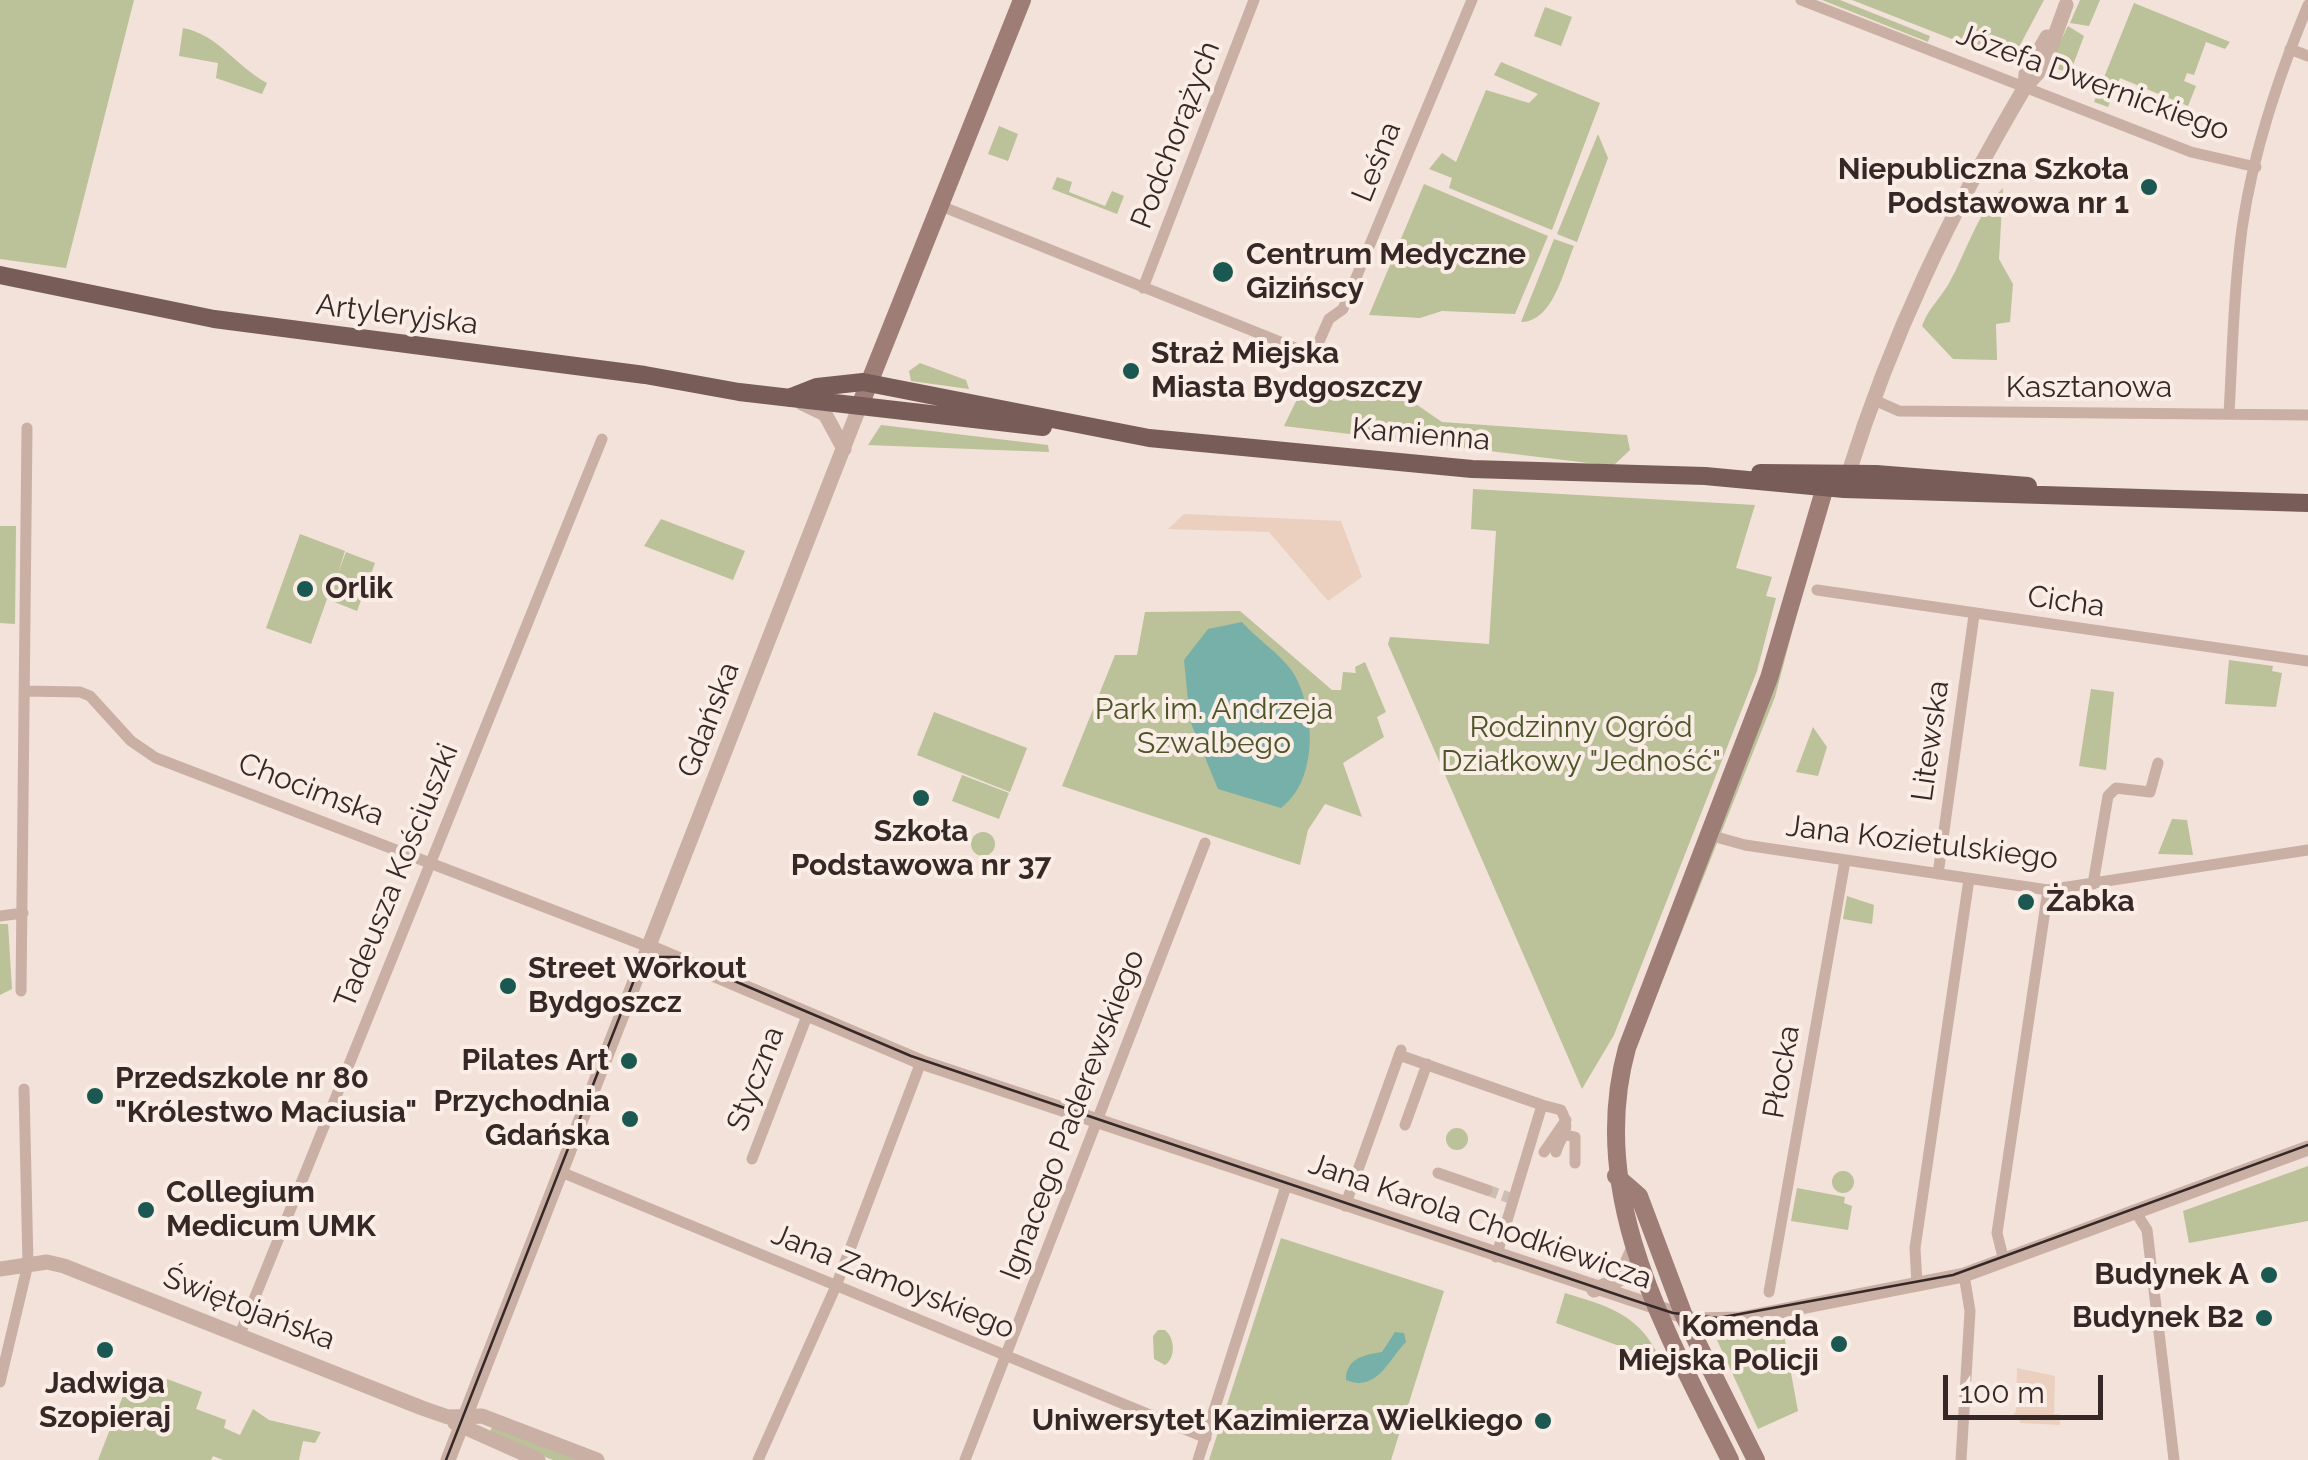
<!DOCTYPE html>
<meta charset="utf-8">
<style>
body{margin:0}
#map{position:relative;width:2308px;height:1460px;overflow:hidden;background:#f2e2d9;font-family:Raleway,sans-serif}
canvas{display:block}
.scale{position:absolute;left:1943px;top:1375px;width:160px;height:45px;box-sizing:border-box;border:5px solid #352826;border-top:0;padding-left:12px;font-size:30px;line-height:35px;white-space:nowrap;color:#352826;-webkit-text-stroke:8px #faede5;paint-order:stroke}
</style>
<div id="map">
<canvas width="2308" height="1460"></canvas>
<div class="scale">100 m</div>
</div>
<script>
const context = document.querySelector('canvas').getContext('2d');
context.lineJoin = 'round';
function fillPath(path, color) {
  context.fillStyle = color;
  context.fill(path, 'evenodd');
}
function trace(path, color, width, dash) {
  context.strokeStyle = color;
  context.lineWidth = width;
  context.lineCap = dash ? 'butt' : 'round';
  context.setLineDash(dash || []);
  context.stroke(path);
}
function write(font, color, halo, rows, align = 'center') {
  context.font = font + ' Raleway,sans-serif';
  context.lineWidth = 8;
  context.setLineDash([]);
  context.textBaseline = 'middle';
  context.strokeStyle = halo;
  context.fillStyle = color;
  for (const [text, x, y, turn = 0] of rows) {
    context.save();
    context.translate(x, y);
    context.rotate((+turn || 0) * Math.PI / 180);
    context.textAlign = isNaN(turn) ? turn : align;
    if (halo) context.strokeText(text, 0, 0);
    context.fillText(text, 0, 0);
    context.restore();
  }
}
fillPath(new Path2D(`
 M0,0H134L66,268L0,259Z
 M1822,0H1840L1930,36L1928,42Z
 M1852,0H2044L2011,62Z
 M2080,0H2100L2089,26L2070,23Z
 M2134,3L2230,42L2225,49L2206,42L2194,75L2187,73L2184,81L2196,86L2188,106L2120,78L2108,107L2094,102Z
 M1545,7L1572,17L1561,46L1534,36Z
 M2068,26L2084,36L2070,73L2048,66Z
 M183,28C219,35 234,65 267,83L262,94L216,78L218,63L179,56Z
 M1501,62L1600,103L1552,230L1449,188L1452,178L1429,169L1442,153L1456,162L1486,90L1529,103L1538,94L1494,75Z
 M999,126L1018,134L1008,161L988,154Z
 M1598,134L1608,158L1577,242L1557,234Z
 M1057,177L1072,182L1069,192L1105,206L1112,191L1124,196L1117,214L1052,189Z
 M1424,184L1548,236L1515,314L1442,311L1420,318L1369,315Z
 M2003,188L1999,259L2013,284L2010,322L1996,324L1997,360L1953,359L1922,326C1928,309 1939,300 1948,285C1967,252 1975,216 2003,188Z
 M1554,239L1574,246C1563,272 1553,322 1521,322Z
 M920,363L966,380L969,389L911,381L909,371Z
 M1332,380L1407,398L1442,422L1627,435L1630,450L1613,466L1284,426L1302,389Z
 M881,425L1048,445L1049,452L868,445Z
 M1473,489L1755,505L1736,568L1772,577L1766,596L1776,598L1757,671L1614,1035L1582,1089L1388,644L1390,637L1489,644L1496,531L1471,529Z
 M1823,514L1775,697L1635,1050Z
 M661,519L745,551L733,580L644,546Z
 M0,526H16L15,624L0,623Z
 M300,534L345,551L338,573L346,552L375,563L357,611L327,599L311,644L266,628Z
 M1240,611L1332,690H1341L1343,672L1356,673L1355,667L1365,662L1386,712L1377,717L1384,737L1343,763L1362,817L1325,804L1308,830L1300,865L1062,786L1115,655H1137L1145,612Z
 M2229,660L2273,666L2272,671L2282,673L2276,707L2225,704Z
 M2091,689L2114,692L2106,770L2079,766Z
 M934,712L1027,748L1010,792L917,755Z
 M1813,727L1827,747L1818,776L1796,772Z
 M962,775L1009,793L999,819L952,801Z
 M2172,819L2187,820L2193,855L2158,854Z
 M971 844a12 12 0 1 1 24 0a12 12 0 1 1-24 0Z
 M1847,896L1874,905L1872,924L1843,919Z
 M0,924H8L12,989L0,995Z
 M1446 1139a11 11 0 1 1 22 0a11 11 0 1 1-22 0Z
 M2308,1166V1221L2189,1243L2183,1211Z
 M1832 1182a11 11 0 1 1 22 0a11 11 0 1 1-22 0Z
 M1797,1188L1845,1197L1844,1203L1852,1206L1848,1230L1791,1221Z
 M1281,1238L1444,1291L1391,1460H1209Z
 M1565,1293C1604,1305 1636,1313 1656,1351L1649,1357L1653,1366L1665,1369L1654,1370L1647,1356L1556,1323Z
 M1782,1324L1798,1411L1758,1429L1717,1340Z
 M1158,1330H1165C1175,1338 1176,1358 1165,1365L1154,1359L1153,1336Z
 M130,1378L163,1389L167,1379L202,1392L196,1409L226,1420L224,1428L240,1435L253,1409L269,1420L321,1432L315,1443L303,1441L299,1460H223L213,1456L211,1460H98Z
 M492,1427L583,1460H553L489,1434Z`), '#bbc199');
fillPath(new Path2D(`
 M1184,514L1341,521L1362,577L1328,601L1269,532L1168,529Z
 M2017,1368L2055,1376L2054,1414H2060V1425L2020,1423L2019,1418H2011L2016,1411Z`), '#ebd0bf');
fillPath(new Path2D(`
 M1242,622C1257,639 1279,653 1292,671C1316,708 1319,780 1281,808L1218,789L1190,721L1184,660L1208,629Z
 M1395,1332L1404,1333L1406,1342C1389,1359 1377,1393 1346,1380C1346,1358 1364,1355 1382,1352Z`), '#77b0a8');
trace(new Path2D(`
 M1487,1190L1510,1198`), '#ccbdb5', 11, [11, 5.5]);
trace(new Path2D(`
 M1801,0L2191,152L2256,167
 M2290,49L2308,56
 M941,206L1313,355L1329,319L1343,309L1472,0
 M1143,288L1254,0
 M1872,399L1899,411L2308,415
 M2229,414C2232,361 2233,307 2239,254C2247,170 2276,82 2308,5
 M1817,590L2308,661
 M27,691L80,692L90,696L131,741L156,758L649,947
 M1709,835L1745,845L2048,890L2308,850
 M1938,874L1974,615
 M2093,884L2108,796L2116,788L2150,792L2158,763
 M0,916L23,913
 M21,991L27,428
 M1399,1055L1542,1105L1496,1257
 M1542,1105L1561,1110C1572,1131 1561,1134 1556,1152
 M1405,1125L1427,1064
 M1566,1135L1575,1137V1163
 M1544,1152L1566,1120
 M752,1159L807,1016
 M561,1172L1206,1438
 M1438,1173L1487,1190
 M1345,1206L1401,1050
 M2135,1211L2147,1230L2174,1460
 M2004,1261L1997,1233L2048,890
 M1917,1285L1915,1248L1969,879
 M1769,1292L1845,861
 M240,1334L602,439
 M0,1382L28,1264L24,1089
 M758,1460L836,1286L921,1062
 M965,1460L1205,843
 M1198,1460L1286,1186
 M1961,1460L1970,1311L1964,1275`), '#caafa5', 11);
trace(new Path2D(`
 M2025,87L2026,74L2047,37
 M802,403L825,414L844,449
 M1848,475C1892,334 1950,214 2025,87L2044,66L2066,5
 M649,947L921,1062L1695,1320L1740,1319L1964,1275L2308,1148
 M0,1269L47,1262L64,1266L422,1408L448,1417L482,1416L597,1460
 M1594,1290L1620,1279L1635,1245
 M455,1423L538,1460
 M448,1460L861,403`), '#caafa5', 15);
trace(new Path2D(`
 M861,403L1022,0
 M1616,1176L1639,1196L1684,1316L1756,1460
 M1730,1460C1666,1331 1586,1196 1627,1048L1769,678L1825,487`), '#9e7d76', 18);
trace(new Path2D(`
 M0,275L214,319L645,375L739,392L1043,427
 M789,398L817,387L863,382L1149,438L1472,469L1705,476L1844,489L2308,503
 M1760,473L1876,474L2028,486`), '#785c57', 18);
trace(new Path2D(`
 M446,1460L638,970L655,957H678L911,1056L1627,1298L1673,1313L1718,1318L1953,1275L2308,1145`), '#352826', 2.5);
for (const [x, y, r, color] of [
 [2149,187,10,"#1b5851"],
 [1223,272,12,"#1b5851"],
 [1131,371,10,"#1b5851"],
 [305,589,10,"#1b5851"],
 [921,798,10,"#1b5851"],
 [2026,902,10,"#1b5851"],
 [508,986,10,"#1b5851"],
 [629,1061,10,"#1b5851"],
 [95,1096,10,"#1b5851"],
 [630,1119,10,"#1b5851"],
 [146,1210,10,"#1b5851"],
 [2269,1275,10,"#1b5851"],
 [2264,1318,10,"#1b5851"],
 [1839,1344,10,"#1b5851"],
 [105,1350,10,"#1b5851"],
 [1543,1421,10,"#1b5851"]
]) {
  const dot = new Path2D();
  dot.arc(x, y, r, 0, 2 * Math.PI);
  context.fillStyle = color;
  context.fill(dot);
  trace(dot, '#faede5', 4);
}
write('30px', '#352826', '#faede5', [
 ["Józefa Dwernickiego",2093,83,20],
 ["Podchorążych",1176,135,-69],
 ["Leśna",1377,162,-68],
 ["Artyleryjska",397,315,7],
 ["Kasztanowa",2089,388],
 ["Kamienna",1421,435,5],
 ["Cicha",2066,602,8],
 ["Gdańska",709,720,-69],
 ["Litewska",1931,741,-82],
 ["Chocimska",311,790,21],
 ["Jana Kozietulskiego",1922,843,7],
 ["Tadeusza Kościuszki",397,876,-68],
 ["Płocka",1782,1072,-80],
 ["Styczna",756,1079,-69],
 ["Ignacego Paderewskiego",1073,1115,-69],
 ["Jana Karola Chodkiewicza",1480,1222,19],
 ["Jana Zamoyskiego",893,1282,22],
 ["Świętojańska",249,1309,21]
]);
write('bold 30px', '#352826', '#faede5', [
 ["Niepubliczna Szkoła",2129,170],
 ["Podstawowa nr 1",2129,204],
 ["Centrum Medyczne",1246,255,"left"],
 ["Gizińscy",1246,289,"left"],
 ["Straż Miejska",1151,354,"left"],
 ["Miasta Bydgoszczy",1151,388,"left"],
 ["Orlik",325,589,"left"],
 ["Szkoła",921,832,"center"],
 ["Podstawowa nr 37",921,866,"center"],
 ["Żabka",2046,902,"left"],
 ["Street Workout",528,969,"left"],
 ["Bydgoszcz",528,1003,"left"],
 ["Pilates Art",609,1061],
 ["Przedszkole nr 80",115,1079,"left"],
 ["\"Królestwo Maciusia\"",115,1113,"left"],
 ["Przychodnia",610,1102],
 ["Gdańska",610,1136],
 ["Collegium",166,1193,"left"],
 ["Medicum UMK",166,1227,"left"],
 ["Budynek A",2249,1275],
 ["Budynek B2",2244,1318],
 ["Komenda",1819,1327],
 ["Miejska Policji",1819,1361],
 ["Jadwiga",105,1384,"center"],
 ["Szopieraj",105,1418,"center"],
 ["Uniwersytet Kazimierza Wielkiego",1523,1421]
], 'right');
write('30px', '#4c5429', '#faede5', [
 ["Park im. Andrzeja",1214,710],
 ["Szwalbego",1214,744],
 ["Rodzinny Ogród",1581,728],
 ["Działkowy \"Jedność\"",1581,762]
]);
</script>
